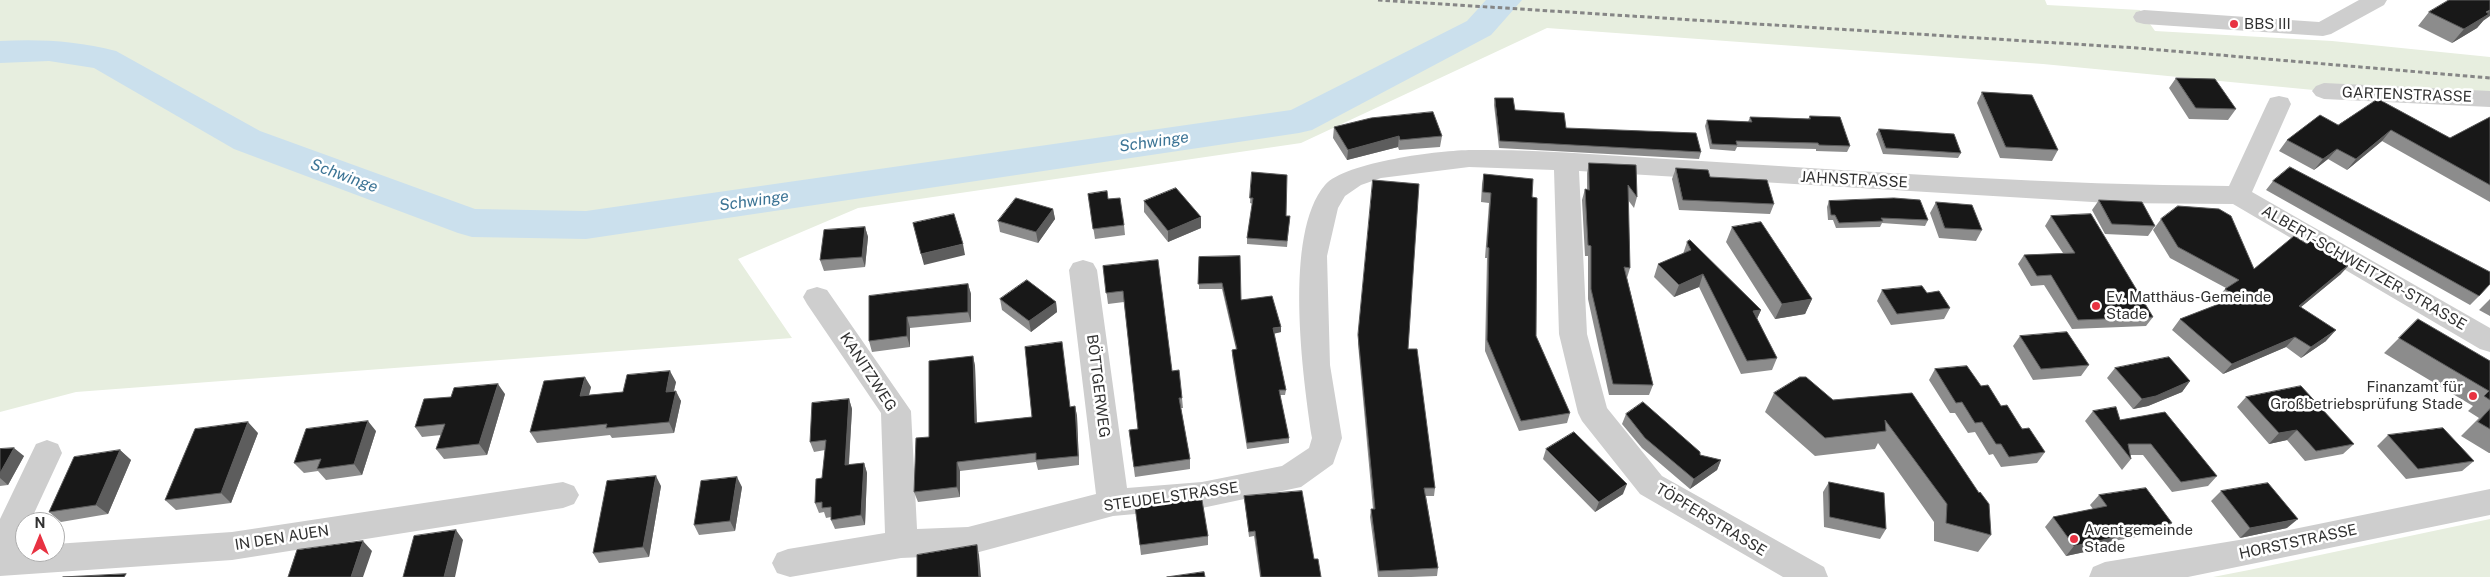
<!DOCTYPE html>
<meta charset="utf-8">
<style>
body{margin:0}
#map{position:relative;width:2490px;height:577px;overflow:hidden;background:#fff;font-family:"Public Sans",sans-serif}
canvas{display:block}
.north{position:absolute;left:15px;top:512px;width:50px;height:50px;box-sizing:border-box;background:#fff;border:1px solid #adadad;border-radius:50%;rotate:0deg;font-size:14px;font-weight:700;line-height:20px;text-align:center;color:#313131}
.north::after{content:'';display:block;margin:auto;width:18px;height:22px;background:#e83242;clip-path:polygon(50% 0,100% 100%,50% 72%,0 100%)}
</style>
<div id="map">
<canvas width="2490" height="577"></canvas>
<div class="north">N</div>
</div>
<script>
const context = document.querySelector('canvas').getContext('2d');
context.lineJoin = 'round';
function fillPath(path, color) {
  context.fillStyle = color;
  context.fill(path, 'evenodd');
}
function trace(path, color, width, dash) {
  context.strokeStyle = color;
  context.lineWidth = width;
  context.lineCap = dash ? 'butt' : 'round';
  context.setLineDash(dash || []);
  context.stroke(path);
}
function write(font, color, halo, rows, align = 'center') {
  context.font = font + ' "Public Sans",sans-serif';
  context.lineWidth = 5;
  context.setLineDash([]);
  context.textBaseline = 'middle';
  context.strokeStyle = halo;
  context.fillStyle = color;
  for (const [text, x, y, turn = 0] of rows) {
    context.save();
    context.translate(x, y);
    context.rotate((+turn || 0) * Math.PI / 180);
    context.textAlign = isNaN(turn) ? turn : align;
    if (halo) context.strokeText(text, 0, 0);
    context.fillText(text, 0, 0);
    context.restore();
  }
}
fillPath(new Path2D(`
 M0,0H2045L2047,5L2140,10L2155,31L2332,41L2490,57V99L2324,91L2043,64L1547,28L1301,143L858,208L738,259L792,338L76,392L0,412Z
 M2490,519V577H2213L2249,570Z`), '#e7eedf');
fillPath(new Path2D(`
 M1486,0H1522L1491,35L1312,130L1299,133L586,239L472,237L458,233L234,149L94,68L49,61L0,63V41C41,39 77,41 116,51L260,131L475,209L586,211L1291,110L1467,21Z`), '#cbe0ed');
fillPath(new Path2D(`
 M2359,0H2387L2384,5L2331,34L2323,36L2144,24L2136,22L2133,17L2136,12L2144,10L2319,22Z
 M2324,83L2490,91V107L2324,99L2316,96L2312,91L2316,86Z
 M2279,96L2288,98L2291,104L2252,192L2490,328V352L2480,349L2233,204L2109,203L1579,171L1587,334L1607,408L1662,476L1824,567L1828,577H1783L1640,494L1582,421L1578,413L1559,334L1554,170L1469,167L1381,178L1361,185L1345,196L1338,208L1327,256L1330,365L1342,438L1333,464L1301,487L1202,508L1113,516L968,555L901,558L790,577L777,573L772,563L777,553L788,549L885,533L881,413L807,304L803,297L807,290L817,287L827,290L911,411L917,529L968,527L1096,494L1069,270L1073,263L1083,260L1093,263L1097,270L1127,488L1202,482L1282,466L1309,448L1312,438C1303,377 1283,234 1325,185C1345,162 1441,150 1472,150C1548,149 1624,157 1701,161C1877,172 2053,185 2229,186L2267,104L2270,98Z
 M47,440L58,444L62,453L30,522H25V534L19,546H25V552H55V544L232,532L563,482L574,486L579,495L574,504L563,508L232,560L0,576V519L36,444Z
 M2490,489V515L2188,577H2089L2093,567L2105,562L2245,539Z`), '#cecece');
trace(new Path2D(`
 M1378,0L2137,48L2490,78`), '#868686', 3, [4.5, 3]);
fillPath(new Path2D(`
 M2429,12L2483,21L2477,28L2452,43L2418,26Z
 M2176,78L2236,109L2228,120L2189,119L2169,88Z
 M1982,92L2058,150L2052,161L2000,158L1977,103Z
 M1495,98L1515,110L1566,128L1701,152L1699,159L1499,148L1494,105Z
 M2378,99L2450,138L2490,117V202L2382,141L2347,170L2328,159L2314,170L2279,151L2287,140L2338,125Z
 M1810,116L1850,146L1847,152L1816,151V149L1737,147L1735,151L1710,149L1705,126L1707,120L1748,122L1750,117L1808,119Z
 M1334,127L1442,136L1440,147L1399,150L1398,147L1347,160L1333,138Z
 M1879,129L1961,153L1958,158L1883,154L1876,134Z
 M1589,163L1636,165L1637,197L1634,208L1628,200L1630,268L1627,278L1653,385L1649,395H1609L1588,299V256H1585L1582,200L1585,189H1587V173Z
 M1676,168L1710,177L1774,204L1770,214L1679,210L1672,179Z
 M1252,172L1286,216H1290L1287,247L1247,244V238L1253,204L1250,203Z
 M1484,174L1532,197L1536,336L1570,413L1567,423L1519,431L1485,351L1487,258H1485L1489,203L1481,202L1482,184Z
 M1373,180L1408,349L1435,488L1434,496H1426L1438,568L1437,576L1411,577H1378L1370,517L1371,509H1373L1358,344Z
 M2273,181L2479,296L2470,305L2266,190Z
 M1088,194L1108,199L1124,225L1125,235L1095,239Z
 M2099,200L2155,226L2148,236L2105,234L2092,210Z
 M1144,201L1201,228L1168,242L1144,212Z
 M1829,201L1928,220L1925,226L1882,223L1880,227L1836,228L1833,220H1828L1827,207Z
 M1936,202L1982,230L1976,241L1939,238L1930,213Z
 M1053,209L1055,219L1038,243L1000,232L998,221Z
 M2051,216L2153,317L2146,326L2072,329L2044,285L2031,286L2018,264L2024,255L2063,253L2045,226Z
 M2161,219L2254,269L2341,274L2301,307L2326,341L2301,358L2286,347L2223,374L2172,330L2180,319L2222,303L2216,299L2226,288L2170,258L2153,230Z
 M865,227L868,237L865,267L824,271L820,260Z
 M1732,227L1812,299L1805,314L1775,319L1726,242Z
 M1687,242L1761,310L1757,319L1777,358L1772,370L1741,374L1699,287L1674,297L1654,277L1658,264L1683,254Z
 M1199,257L1241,300L1281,332L1274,333L1286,390L1285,395H1280L1289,438V443L1247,449L1232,355V350L1236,349L1222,289H1199Z
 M1158,260L1172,371L1182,398L1183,408H1181L1190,459V469L1135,477L1130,440L1138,429L1124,302L1108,304L1103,266Z
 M968,284L971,294V322L910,328V347L872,352L869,341V296Z
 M1882,290L1950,308L1944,319L1891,325L1877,301Z
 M1000,299L1056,302L1057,312L1031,332L1002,310Z
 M2490,299V316L2479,310Z
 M2020,336L2089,365L2081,376L2033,380L2013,346Z
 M2399,338L2490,361V453H2489L2461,436L2479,418L2468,411L2473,406L2384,353Z
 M973,356L975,366L977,423L1032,417L1071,407L1075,406L1077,416L1079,465L1038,470L1036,462L960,471V497L918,502L914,492L929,437Z
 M2115,368L2190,381L2182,392L2148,406L2133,409L2107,378Z
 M1935,369L1981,386L2001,406L2045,452L2037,463L2001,467L1993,454L1989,455L1975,432L1968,433L1955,413H1950L1929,380Z
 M676,382L674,391L681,401L674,433L612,438L610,435L537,443L530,432L591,387L589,395L623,392Z
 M1774,393L1833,400L1912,393L1991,535L1978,552L1934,541V522L1878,443L1875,449L1815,456L1765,412Z
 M505,394L487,455L444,459L436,449L441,435L422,437L415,427Z
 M2246,397L2354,444L2343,454L2305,461L2287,440L2269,444L2237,407Z
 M849,399L852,409L849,465L864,463L867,473L865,525L835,529L831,520V517L826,518L824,512L819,513L815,503L822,478L825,450L814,452L810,442Z
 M2093,411L2217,476L2208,486L2172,492L2143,455H2130L2131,459L2122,470L2085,421Z
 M1626,414L1700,455L1721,460L1717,470L1690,489L1642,448L1622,424Z
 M376,431L362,475L326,480L318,471L304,473L294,463Z
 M258,433L231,503L176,510L165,500Z
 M2388,435L2474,461L2462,471L2406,479L2377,446Z
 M0,449L24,456L8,485L0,486Z
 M1546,449L1623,494L1595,512L1543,459Z
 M120,450L131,460L108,514L61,522L49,512Z
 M1829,482L1886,529L1880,539L1824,527L1823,492Z
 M661,486L649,557L599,563L593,553Z
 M742,487L735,531L699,535L694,525Z
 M2221,491L2287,528L2240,538L2211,501Z
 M2099,495L2172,523L2163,532L2114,541L2108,547L2066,556L2045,527L2053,517L2093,509L2090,505Z
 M1244,496L1314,559L1321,577H1260L1254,536L1249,537Z
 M1135,506L1208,536V545L1141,555Z`), '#8c8c8c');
fillPath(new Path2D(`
 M2490,10V16L2483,21L2477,28L2452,43L2464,29Z
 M2391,130L2382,141L2347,170L2356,159Z
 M1399,136L1398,147L1347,160L1348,150Z
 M2337,149L2328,159L2314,170L2323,159Z
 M1053,209L1055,219L1038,243L1036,232Z
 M1201,217V228L1168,242V231Z
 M865,227L868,237L865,267L862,257Z
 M963,244L965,255L924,265L921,254Z
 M2351,263L2341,274L2290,316L2299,306Z
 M1703,274L1699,287L1674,297L1679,285Z
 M968,284L971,294V322L968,312Z
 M1812,299L1805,314L1775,319L1782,304Z
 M1056,302L1057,312L1031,332L1029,321Z
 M1761,310L1755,323L1753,311Z
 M907,317L910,328V347L907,336Z
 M1281,327V332L1273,334V328Z
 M2336,330L2326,341L2301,358L2311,347Z
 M2295,337L2286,347L2223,374L2232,364Z
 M973,356L975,366L977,433L975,423Z
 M670,371L676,382L671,402L666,392Z
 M585,377L591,387L586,406L580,396Z
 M2190,381L2182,392L2148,406L2133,409L2142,399Z
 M498,384L505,394L487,455L479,444Z
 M676,391L681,401L674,433L669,422Z
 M849,399L852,409L848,475L845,465Z
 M1075,406L1077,416L1079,465L1078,456Z
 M368,421L376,431L362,475L354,464Z
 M248,422L258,433L231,503L221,493Z
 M2297,430L2287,440L2269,444L2279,433Z
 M14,448L24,456L8,485L0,478V473Z
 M120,450L131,460L108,514L96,505Z
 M1721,460L1717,470L1690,489L1694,479Z
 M957,462L960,471V497L957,487Z
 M864,463L867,473L865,525L861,515Z
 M656,476L661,486L649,557L643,547Z
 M737,477L742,487L735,531L730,521Z
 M1627,484L1623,494L1595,512L1599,502Z
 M2298,519L2287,528L2240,538L2250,528Z
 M456,530L463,540L455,577H444Z
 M2117,537L2108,547L2066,556L2074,546Z
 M363,541L372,551L363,577H351Z
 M977,545L979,555L981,577H979Z`), '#5d5d5d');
const building = new Path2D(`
 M2449,0H2490V10L2486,12L2489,14L2464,29L2429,12Z
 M2176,78L2215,79L2236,109L2196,108Z
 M1982,92L2032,95L2058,150L2006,147Z
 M1495,98H1513L1515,110L1564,113L1566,128L1696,133L1701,152L1500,141Z
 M2378,99L2450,138L2490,117V185L2391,130L2356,159L2337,149L2323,159L2287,140L2320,115L2338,125Z
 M1433,112L1442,136L1400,140L1399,136L1348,150L1334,127L1371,118Z
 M1810,116L1840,117L1850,146L1819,145L1818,143L1736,141L1737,145L1712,144L1707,120L1752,122L1750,117L1810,119Z
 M1879,129L1954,134L1961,153L1886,148Z
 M1589,163L1636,165L1637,197L1628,185L1630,268L1624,267L1653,385L1613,384L1591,289V246L1588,245L1585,189L1589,190Z
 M2290,167L2490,272V284L2479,296L2273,181Z
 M1676,168L1708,170L1710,177L1767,180L1774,204L1683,200Z
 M1252,172L1287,175L1286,216H1290L1287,241L1247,238L1253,198H1250Z
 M1484,174L1533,179L1532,197L1537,198L1536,336L1570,413L1521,421L1487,340L1489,248L1487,247L1491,193L1483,192Z
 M1373,180L1419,184L1408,349H1417L1435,488H1424L1438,568L1379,571L1371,509H1375L1358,335Z
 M1176,188L1201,217L1168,231L1144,201Z
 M1107,191L1108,199L1120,198L1124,225L1093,229L1088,194Z
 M1016,198L1053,209L1036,232L998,221Z
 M1894,198L1920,200L1928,220L1881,218L1883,221L1839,223L1835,215H1831L1829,201Z
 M2099,200L2142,202L2155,226L2112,224Z
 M1936,202L1972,205L1982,230L1945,228Z
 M2178,206L2219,209L2231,216L2254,269L2294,236L2307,244L2311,240L2351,263L2299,306L2336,330L2311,347L2295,337L2232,364L2180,319L2237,297L2225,289L2239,280L2178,247L2161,219Z
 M954,214L963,244L921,254L913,223Z
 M2091,214L2153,317L2078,320L2051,275L2037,276L2024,255L2075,253L2051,216Z
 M1761,222L1812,299L1782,304L1732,227Z
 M865,227L862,257L820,260L824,230Z
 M1690,240L1761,310L1753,311L1777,358L1747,361L1703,274L1679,285L1658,264L1691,250L1687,242Z
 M1240,256L1241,300L1272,296L1281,327L1273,328L1286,390H1279L1289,438L1247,443L1232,350L1237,349L1222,283L1198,284L1199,257Z
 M1158,260L1172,371L1179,370L1182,398H1179L1190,459L1134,467L1129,430L1138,429L1123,291L1106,293L1103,266Z
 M1027,280L1056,302L1029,321L1000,299Z
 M968,284V312L907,317V336L869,341V296Z
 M1922,286L1927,293L1939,291L1950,308L1897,314L1882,290Z
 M2418,319L2490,361V400L2484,396L2489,391L2399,338Z
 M2067,332L2089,365L2041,369L2020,336Z
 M1062,342L1070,407L1075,406L1078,456L1036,460V453L957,462V487L914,492L916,438L929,437V361L973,356L975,423L1032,417L1025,347Z
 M2169,357L2190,381L2156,396L2142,399L2115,368Z
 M1967,366L1981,386L1988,385L2001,406L2007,405L2022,429L2029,428L2045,452L2009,457L2001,444H1996L1982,422L1975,423L1962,402L1956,403L1935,369Z
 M670,371L666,392L676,391L669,422L606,428L607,424L530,432L544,381L585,377L580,396L623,392L627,375Z
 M1800,377H1806L1833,400L1912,393L1979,493L1980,492L1989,504L1991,535L1946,523L1947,504L1885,420L1886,431L1825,438L1774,393Z
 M498,384L479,444L436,449L445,424L415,427L424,399L451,397L454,388Z
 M2301,386L2354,444L2316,451L2297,430L2279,433L2246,397Z
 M849,399L845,465L864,463L861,515L831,520V507L822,508V502L815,503L816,479L822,478L826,440L810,442L812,403Z
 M1643,402L1700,452V455L1721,460L1694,479L1645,438L1626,414Z
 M2116,407L2120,420L2165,412L2217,476L2181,482L2151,444H2128L2131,459L2093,411Z
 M2490,409V429L2478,422Z
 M368,421L354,464L317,469L321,459L294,463L306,429Z
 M248,422L221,493L165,500L195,429Z
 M2443,428L2474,461L2418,469L2388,435Z
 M1574,432L1627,484L1599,502L1546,449Z
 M14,448L0,473V449Z
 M120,450L96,505L49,512L74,457Z
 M656,476L643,547L593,553L607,481Z
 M737,477L730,521L694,525L701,481Z
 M1829,482L1884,493L1886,529L1830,517Z
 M2268,483L2298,519L2250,528L2221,491Z
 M2146,488L2172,523L2114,532L2117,537L2074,546L2053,517L2107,506L2099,495Z
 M1302,491L1314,559H1318L1321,577H1261L1255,531L1249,532L1244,496Z
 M1202,500L1208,536L1140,545L1135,506Z
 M456,530L444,577H403L414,536Z
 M363,541L351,577H288L297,550Z
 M977,545L979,577H917V555Z
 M1204,572L1205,577H1167Z
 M126,574L124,577H63Z`);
fillPath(building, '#181818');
trace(building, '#5d5d5d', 1);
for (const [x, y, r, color] of [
 [2234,24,5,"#e83242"],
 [2096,306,5,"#e83242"],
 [2473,396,5,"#e83242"],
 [2074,539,5,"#e83242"]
]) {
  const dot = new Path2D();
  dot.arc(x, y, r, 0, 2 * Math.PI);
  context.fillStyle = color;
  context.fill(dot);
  trace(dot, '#fff', 2);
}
write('15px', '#313131', '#fff', [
 ["BBS III",2244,24],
 ["Ev. Matthäus-Gemeinde",2106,297],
 ["Stade",2106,314],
 ["Finanzamt für",2463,387,"right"],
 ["Großbetriebsprüfung Stade",2463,404,"right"],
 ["Aventgemeinde",2084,530],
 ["Stade",2084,547]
], 'left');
write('15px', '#313131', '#fff', [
 ["GARTENSTRASSE",2407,95,2],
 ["JAHNSTRASSE",1854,180,3],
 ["ALBERT-SCHWEITZER-STRASSE",2364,268,30],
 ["KANITZWEG",868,372,57],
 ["BÖTTGERWEG",1098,386,83],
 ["STEUDELSTRASSE",1171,497,-8],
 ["TÖPFERSTRASSE",1711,520,31],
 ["IN DEN AUEN",282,538,-9],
 ["HORSTSTRASSE",2298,542,-12]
]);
write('italic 16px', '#3c7495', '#fff', [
 ["Schwinge",1154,142,-8],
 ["Schwinge",344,176,20],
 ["Schwinge",754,201,-8]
]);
</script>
